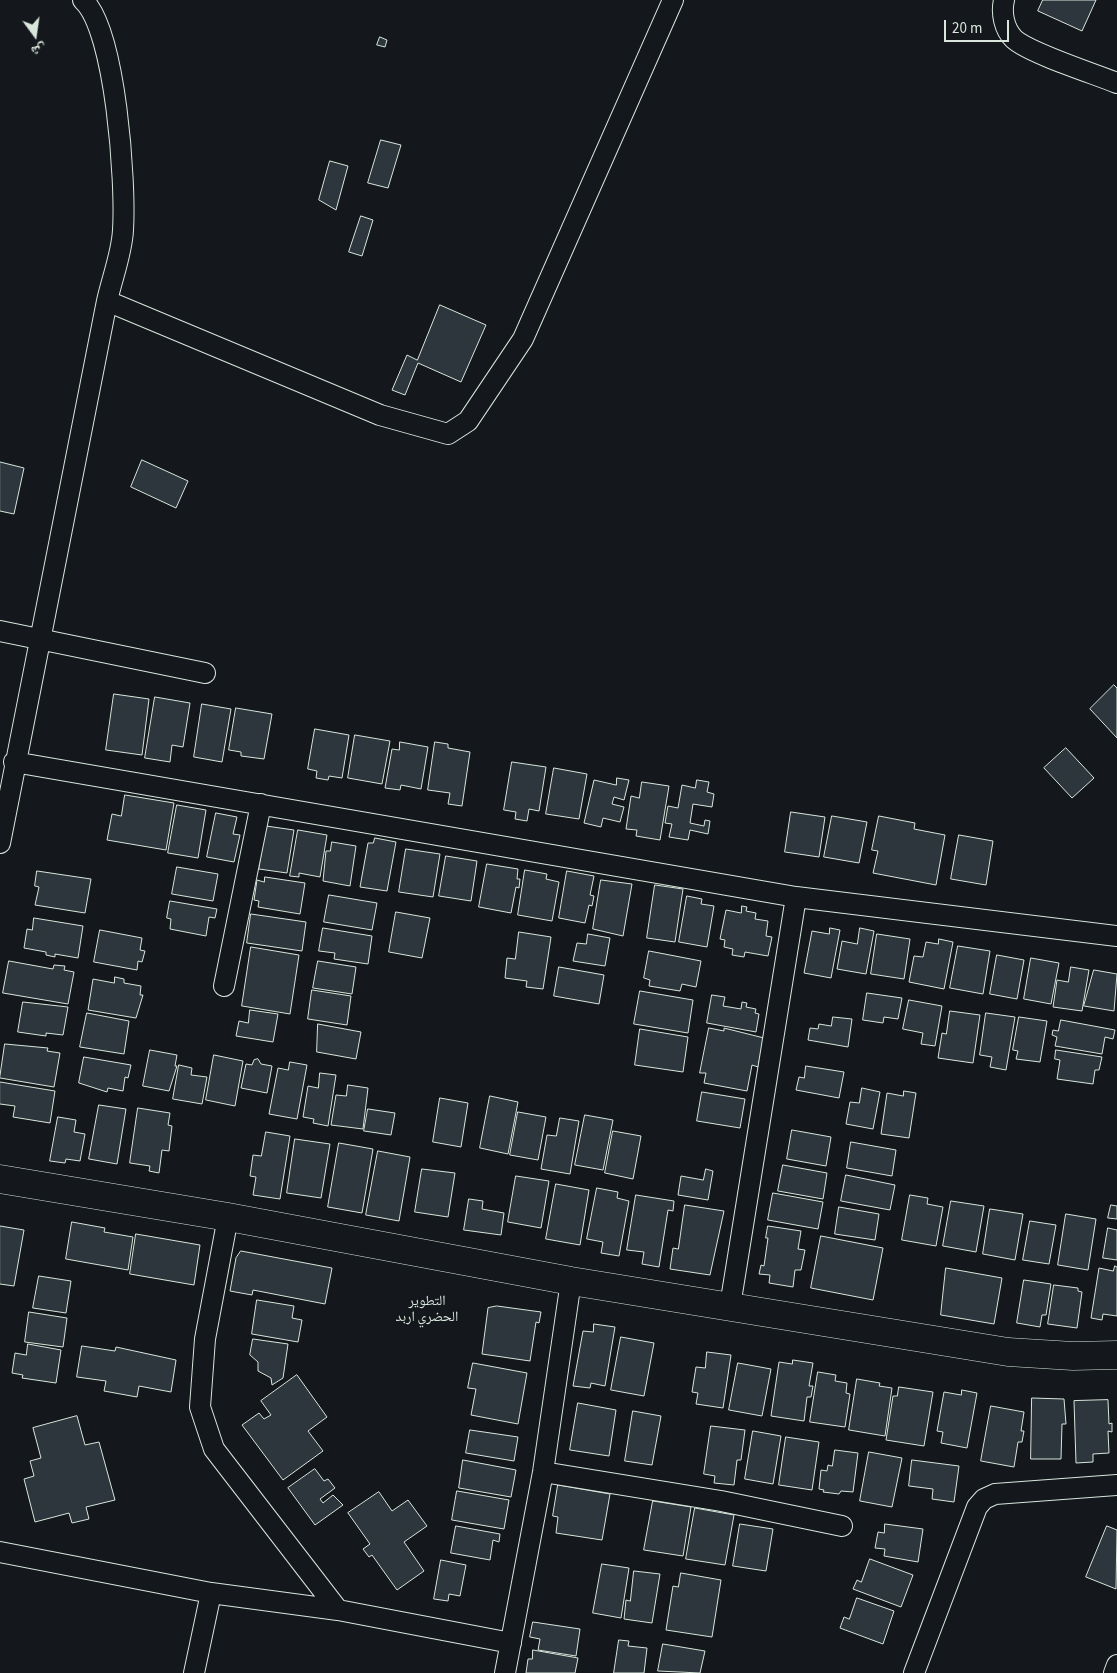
<!DOCTYPE html>
<meta charset="utf-8">
<style>
body{margin:0}
#map{position:relative;width:1117px;height:1673px;overflow:hidden;background:#14181c;font-family:"Source Sans 3","Noto Naskh Arabic",sans-serif}
canvas{display:block}
.north{position:absolute;left:10px;top:10px;width:50px;height:50px;-webkit-text-stroke:4px #14181c;paint-order:stroke;rotate:166deg;font-size:14px;font-weight:700;line-height:20px;text-align:center;color:#d8e6dc}
.north::after{content:'';display:block;margin:auto;width:18px;height:22px;background:#d8e6dc;clip-path:polygon(50% 0,100% 100%,50% 72%,0 100%)}
.scale{position:absolute;left:944px;top:20px;width:65px;height:22px;box-sizing:border-box;border:2px solid #d8e6dc;border-top:0;padding-left:6px;font-size:15px;line-height:18px;white-space:nowrap;color:#d8e6dc;-webkit-text-stroke:4px #14181c;paint-order:stroke}
</style>
<div id="map">
<canvas width="1117" height="1673"></canvas>
<div class="north">ش</div>
<div class="scale">20 m</div>
</div>
<script>
const context = document.querySelector('canvas').getContext('2d');
context.lineJoin = 'round';
function fillPath(path, color) {
  context.fillStyle = color;
  context.fill(path, 'evenodd');
}
function trace(path, color, width, dash) {
  context.strokeStyle = color;
  context.lineWidth = width;
  context.lineCap = dash ? 'butt' : 'round';
  context.setLineDash(dash || []);
  context.stroke(path);
}
function write(font, color, halo, rows, align = 'center') {
  context.font = font + ' "Source Sans 3","Noto Naskh Arabic",sans-serif';
  context.lineWidth = 4;
  context.setLineDash([]);
  context.textBaseline = 'middle';
  context.strokeStyle = halo;
  context.fillStyle = color;
  for (const [text, x, y, turn = 0] of rows) {
    context.save();
    context.translate(x, y);
    context.rotate((+turn || 0) * Math.PI / 180);
    context.textAlign = isNaN(turn) ? turn : align;
    if (halo) context.strokeText(text, 0, 0);
    context.fillText(text, 0, 0);
    context.restore();
  }
}
const building = new Path2D(`
 M1043,0H1096L1082,31L1038,11Z
 M380,37L387,40L385,47L377,45Z
 M381,140L401,145L388,188L368,183Z
 M330,161L348,166L336,210L319,200Z
 M361,216L373,220L362,256L349,252Z
 M440,305L486,325L461,382L418,363L405,395L392,390L407,355L417,360Z
 M142,460L188,481L176,508L131,487Z
 M0,462L24,468L14,514L0,511Z
 M1114,685L1117,688V738L1090,709Z
 M114,694L149,699L142,755L106,750Z
 M155,697L190,703L183,747L172,745L170,762L145,758Z
 M202,704L231,709L222,762L194,757Z
 M236,708L272,714L264,759L241,756V752L229,750Z
 M315,729L349,735L342,778L329,776L328,780L316,778L317,771L308,769Z
 M355,735L390,741L382,784L348,778Z
 M400,742L428,747L421,789L401,785L400,790L385,788L392,749L399,750Z
 M435,742L448,744V748L470,752L462,806L448,804L450,793L428,790Z
 M1066,748L1094,778L1072,798L1044,768Z
 M512,762L546,767L539,811L529,809L527,821L515,819L516,812L504,810Z
 M554,768L587,774L579,819L546,814Z
 M617,778L629,780L624,800L614,797L612,804L624,807L620,822L603,818L601,827L584,823L594,780L616,785Z
 M697,780L709,782L707,792L714,794L712,807L693,804L690,823L704,826L705,820L710,821L708,834L690,830L688,840L669,837L672,824L665,823L668,806L678,808L682,785L695,788Z
 M642,782L669,786L660,840L636,836L637,830L626,829L631,796L639,798Z
 M125,795L174,803L166,850L107,840L112,814L121,816Z
 M177,805L206,810L198,858L168,853Z
 M791,812L825,817L819,857L785,852Z
 M216,813L237,817L233,834L240,835L234,862L207,857Z
 M832,816L867,822L859,863L824,857Z
 M879,816L915,823L914,829L945,835L936,885L873,873L878,851L872,850Z
 M266,826L294,830L287,873L259,869Z
 M298,830L327,835L320,877L299,873V877L290,876Z
 M959,835L993,841L986,885L951,879Z
 M375,838L396,842L387,891L360,887L368,843H373Z
 M332,842L356,846L350,886L323,881L326,851H330Z
 M406,849L440,854L433,897L399,892Z
 M446,856L477,861L471,901L439,896Z
 M487,864L518,869L517,879H520L519,888L516,887L511,913L479,907Z
 M177,867L218,874L213,901L172,894Z
 M525,870L547,874L546,879L559,882L552,921L518,915Z
 M37,871L91,879L85,913L35,905L39,887L35,886Z
 M567,871L594,876L590,895L594,896L592,906L589,905L585,923L559,918Z
 M265,877L305,883L300,914L258,907L259,901L254,900L257,880L264,882Z
 M601,880L632,884L623,936L593,929Z
 M655,885L683,889L675,942L647,938Z
 M329,895L377,903L372,930L324,922Z
 M687,896L702,899L701,904L714,906L707,947L679,942Z
 M170,901L217,909L215,918L209,917L206,936L170,929L171,919L167,918Z
 M742,906L747,907L746,911L756,913L755,919L768,921L766,936L772,937L768,956L745,952L744,957L732,955L733,949L724,947L725,940L720,939L726,910L741,913Z
 M396,912L430,918L422,958L389,952Z
 M251,914L306,922L302,951L247,943Z
 M34,918L83,926L78,958L55,954V957L46,955V952L24,948L27,929L32,930Z
 M323,928L372,936L368,964L334,959L335,953L319,951Z
 M830,928L840,930L831,978L804,973L812,931L829,934Z
 M860,928L874,931L866,974L837,969L842,941L857,944Z
 M100,930L142,938L140,950L145,951L142,962L138,961L137,970L94,962Z
 M519,932L551,937L543,989L526,987L527,981L505,978L507,958L515,959Z
 M588,934L610,938L605,966L573,961L577,943L586,944Z
 M877,934L910,939L904,979L871,974Z
 M939,939L953,942L944,989L909,982L914,956L923,957L926,942L938,944Z
 M958,946L990,951L983,994L950,988Z
 M251,947L299,955L290,1014L242,1006Z
 M649,951L701,961L696,987L682,984L680,991L649,986L650,980L644,978Z
 M997,955L1024,960L1017,999L990,994Z
 M1031,958L1059,963L1051,1004L1024,999Z
 M9,961L53,969L54,965L65,966L64,970L74,972L68,1004L3,993Z
 M318,961L356,967L352,994L313,988Z
 M559,967L604,975L599,1004L554,996Z
 M1071,967L1089,970L1082,1011L1053,1007L1057,980L1068,982Z
 M1094,970L1117,974L1114,1011L1084,1006Z
 M115,977L124,979V983L141,986L140,995H143L136,1018L88,1010L93,979L114,983Z
 M312,990L351,996L347,1025L308,1019Z
 M640,991L693,1000L688,1033L634,1024Z
 M867,993L902,998L898,1019L884,1017L883,1023L863,1020Z
 M712,995L725,997L723,1006L741,1009L742,1002L747,1003L746,1007L756,1009L755,1013L759,1014L756,1032L707,1023Z
 M909,1000L942,1006L935,1046L921,1044L923,1033L903,1029Z
 M23,1002L68,1007L63,1035L46,1033V1036L18,1032Z
 M250,1010L278,1014L273,1042L236,1036L239,1021L248,1023Z
 M950,1011L980,1015L973,1063L938,1058L942,1033L946,1034Z
 M87,1013L129,1021L124,1054L80,1047Z
 M986,1013L1015,1017L1006,1070L990,1067L992,1057L980,1055Z
 M833,1017L852,1019L848,1047L808,1040L810,1028L818,1029L819,1024L831,1026Z
 M1019,1017L1047,1021L1040,1062L1016,1059L1018,1051L1013,1050Z
 M1061,1020L1115,1030L1113,1039L1105,1037L1102,1054L1055,1046L1057,1037L1052,1035L1053,1030L1058,1031Z
 M318,1024L361,1032L356,1059L317,1052Z
 M709,1028L724,1031V1028L764,1038L758,1067L752,1065L747,1091L704,1083L706,1073H700Z
 M640,1029L688,1037L683,1072L635,1065Z
 M5,1044L48,1048L47,1051L60,1053L54,1087L0,1078Z
 M150,1050L177,1055L175,1066H177L169,1091L143,1086Z
 M1056,1050L1102,1057L1099,1070H1095L1093,1084L1057,1079L1060,1060L1055,1059Z
 M214,1055L243,1061L235,1106L206,1100Z
 M84,1057L131,1065L128,1078L125,1077L123,1091L108,1088L107,1092L79,1083Z
 M258,1059L261,1064L272,1066L267,1093L241,1088L246,1064L252,1065L254,1060Z
 M290,1062L307,1065L297,1119L269,1114L278,1068L288,1070Z
 M179,1065L192,1068L191,1075L207,1077L202,1104L173,1099Z
 M806,1066L844,1072L839,1098L796,1090L799,1077L804,1078Z
 M320,1073L336,1075L328,1126L313,1123L314,1119L303,1117L308,1086L318,1088Z
 M0,1082L55,1091L50,1123L13,1117L15,1106L0,1104Z
 M348,1085L368,1088L363,1129L331,1125L336,1095L346,1096Z
 M862,1088L880,1092L873,1129L846,1124L850,1102L859,1103Z
 M904,1091L916,1093L909,1138L881,1134L887,1093L903,1096Z
 M702,1092L745,1099L740,1128L697,1121Z
 M490,1096L518,1102L508,1154L480,1148Z
 M440,1098L468,1103L461,1147L433,1142Z
 M99,1105L126,1109L117,1164L89,1159Z
 M138,1108L170,1113L168,1125L172,1126L169,1151L162,1150L159,1173L149,1171L150,1166L130,1163Z
 M368,1109L395,1113L391,1135L364,1131Z
 M518,1112L546,1117L538,1160L510,1155Z
 M585,1115L613,1120L603,1170L575,1165Z
 M58,1117L76,1120L74,1132L85,1134L80,1161L66,1159L65,1163L50,1161Z
 M560,1118L579,1121L570,1174L541,1169L547,1135L556,1136Z
 M792,1130L831,1137L826,1166L787,1159Z
 M613,1131L641,1136L633,1179L605,1173Z
 M266,1132L290,1136L280,1199L253,1195L256,1177L250,1176L253,1155L261,1156Z
 M295,1139L330,1144L321,1198L287,1193Z
 M851,1142L896,1150L892,1176L847,1168Z
 M339,1143L373,1149L362,1213L328,1207Z
 M378,1151L410,1157L399,1221L366,1215Z
 M783,1165L827,1173L823,1199L778,1191Z
 M422,1169L455,1173L448,1217L415,1212Z
 M706,1169L713,1171L708,1200L678,1195L681,1176L703,1180Z
 M846,1175L895,1185L890,1210L841,1201Z
 M516,1176L549,1181L541,1228L508,1222Z
 M556,1184L589,1190L580,1245L546,1239Z
 M597,1188L618,1192L617,1198L629,1201L619,1256L601,1253L603,1242L587,1239Z
 M773,1193L823,1202L818,1229L768,1220Z
 M636,1195L674,1201L673,1211L668,1210L659,1267L642,1264L644,1252L627,1250Z
 M910,1195L928,1198L927,1204L943,1207L936,1246L902,1240Z
 M469,1199L483,1201L482,1209L504,1213L501,1235L464,1230Z
 M951,1201L984,1206L976,1252L943,1246Z
 M685,1205L724,1211L710,1275L670,1269L673,1248L678,1249Z
 M1111,1205L1117,1206V1219L1108,1218Z
 M839,1207L879,1214L875,1240L835,1234Z
 M990,1209L1023,1214L1015,1260L983,1254Z
 M1066,1214L1096,1219L1088,1270L1058,1265Z
 M1030,1221L1056,1225L1049,1264L1023,1260Z
 M72,1222L105,1228L104,1232L133,1237L128,1270L66,1259Z
 M0,1226L24,1230L14,1286L0,1284Z
 M768,1226L801,1231L798,1249L805,1250L801,1270H795L793,1287L769,1283L770,1275L759,1274L761,1265L764,1266L768,1238H766Z
 M1108,1228L1117,1230V1260L1103,1258Z
 M136,1234L200,1245L194,1285L130,1274Z
 M821,1236L883,1248L873,1300L811,1288Z
 M241,1251L332,1268L325,1304L253,1290L252,1295L230,1291L236,1258Z
 M1115,1266L1117,1267V1316L1103,1314L1102,1320L1091,1318L1099,1268L1113,1271Z
 M946,1268L1002,1278L994,1324L941,1315Z
 M39,1276L71,1281L66,1313L33,1308Z
 M1024,1280L1051,1284L1046,1315H1042L1040,1327L1017,1323Z
 M1054,1285L1078,1288V1291L1082,1292L1077,1328L1048,1324Z
 M257,1300L294,1306L292,1318L302,1320L298,1342L252,1334Z
 M497,1306L541,1312L539,1323L536,1322L530,1361L482,1354L488,1308Z
 M29,1312L67,1318L63,1347L25,1342Z
 M594,1324L615,1327L605,1386L591,1383L590,1388L573,1386L583,1331L593,1332Z
 M621,1337L654,1343L644,1396L611,1390Z
 M253,1339L288,1344L283,1378L272,1385L271,1378L258,1371V1362L250,1355Z
 M28,1344L61,1350L56,1383L22,1378L23,1375L12,1373L15,1353L26,1355Z
 M82,1346L115,1351L116,1347L176,1360L171,1392L139,1386L137,1397L104,1391L106,1381L77,1377Z
 M707,1352L731,1355L723,1408L696,1404L698,1393L692,1392L696,1367L705,1368Z
 M793,1360L813,1363L809,1386H813L811,1397H807L804,1421L771,1416L779,1362L792,1364Z
 M473,1363L527,1373L518,1424L471,1415L476,1389L468,1388Z
 M738,1363L771,1369L762,1416L729,1410Z
 M818,1372L836,1375L835,1381L847,1383L846,1393L850,1394L845,1427L810,1422Z
 M297,1375L327,1417L308,1431L323,1451L283,1480L242,1425L259,1413L264,1419L271,1415L261,1401Z
 M857,1379L880,1383L879,1386L892,1388L885,1436L849,1430Z
 M899,1387L933,1392L924,1446L886,1440L893,1396H897Z
 M962,1390L977,1393L967,1448L941,1443L943,1432L937,1431L944,1392L961,1395Z
 M1032,1398L1064,1399L1066,1424H1062L1061,1459H1031Z
 M1108,1400L1109,1424L1112,1423V1432L1108,1431L1109,1453L1093,1454V1462L1076,1463L1074,1401Z
 M578,1403L616,1410L609,1456L570,1450Z
 M991,1406L1024,1412L1021,1431H1024L1022,1442H1018L1014,1467L981,1461Z
 M633,1411L661,1416L652,1465L625,1461Z
 M77,1416L85,1445L99,1442L115,1500L86,1507L89,1519L72,1523L69,1513L35,1522L24,1479L34,1476L30,1461L41,1458L33,1428Z
 M711,1426L745,1430L741,1460H737L734,1485L714,1483L715,1476L704,1474Z
 M470,1430L518,1437L514,1461L466,1453Z
 M753,1431L781,1436L773,1484L745,1479Z
 M786,1437L819,1442L812,1490L779,1485Z
 M835,1450L858,1453L853,1492L841,1491L839,1494L823,1492L824,1490L819,1489L821,1470L827,1471L828,1465L832,1466Z
 M869,1452L902,1458L892,1507L860,1501Z
 M463,1460L516,1470L511,1497L459,1488Z
 M912,1460L959,1466L954,1502L932,1499L933,1489L909,1486Z
 M315,1469L324,1481L328,1479L335,1488L320,1499L323,1503L333,1495L343,1505L315,1525L288,1488Z
 M558,1485L610,1494L602,1540L556,1533L558,1517L553,1516Z
 M457,1491L509,1500L504,1529L452,1520Z
 M379,1492L392,1511L408,1500L427,1526L404,1542L424,1571L397,1590L372,1555L369,1557L363,1549L370,1544L348,1513Z
 M653,1501L691,1507L683,1556L644,1550Z
 M695,1508L734,1515L725,1565L686,1559Z
 M740,1524L773,1529L766,1571L733,1566Z
 M885,1524L923,1529L918,1562L884,1556L885,1549L875,1548L878,1532L884,1533Z
 M456,1526L500,1534L499,1542L493,1540L490,1560L451,1553Z
 M1107,1526L1117,1530L1116,1589L1086,1577Z
 M870,1559L913,1575L901,1607L853,1589L857,1580L861,1582Z
 M441,1560L466,1565L460,1596L449,1594L448,1601L434,1599Z
 M602,1564L629,1568L621,1618L593,1613Z
 M634,1571L660,1574L652,1623L624,1619L626,1600L630,1601Z
 M681,1573L721,1580L712,1637L666,1630L673,1586L678,1587Z
 M857,1598L894,1611L883,1644L840,1628L844,1617L849,1619Z
 M533,1622L580,1629L576,1656L538,1650L540,1639L530,1637Z
 M619,1640L629,1641L628,1646L647,1648L644,1673H614Z
 M663,1644L705,1651L700,1673L658,1671Z
 M533,1650L578,1658L575,1673H526L528,1659H532Z`);
fillPath(building, '#2c363c');
trace(building, '#d8e6dc', 1);
const street = new Path2D(`
 M1004,0C1001,13 1004,29 1014,39C1029,53 1095,74 1117,83
 M107,301L380,415L448,434L468,421L523,339L673,0
 M0,631L205,673
 M14,762L796,897L1117,936
 M0,843L107,301C112,278 122,253 123,230C126,184 116,30 83,0
 M224,986L261,804
 M228,1217L205,1339L200,1407L214,1449L338,1610
 M730,1306L796,897
 M543,1472L721,1501L842,1526
 M0,1552L211,1593L338,1610L511,1643
 M194,1673L211,1593
 M505,1673L543,1472L571,1281
 M914,1673L977,1507L984,1499L995,1494L1117,1485
 M1114,1673L1117,1665`);
const secondary = new Path2D(`
 M0,1179L228,1217L571,1281L1008,1352L1073,1356L1117,1355`);
trace(street, '#d8e6dc', 22);
trace(secondary, '#d8e6dc', 29);
trace(street, '#14181c', 20);
trace(secondary, '#14181c', 28);
write('14px', '#d8e6dc', '#14181c', [
 ["التطوير",427,1302],
 ["الحضري اربد",427,1318]
]);
</script>
